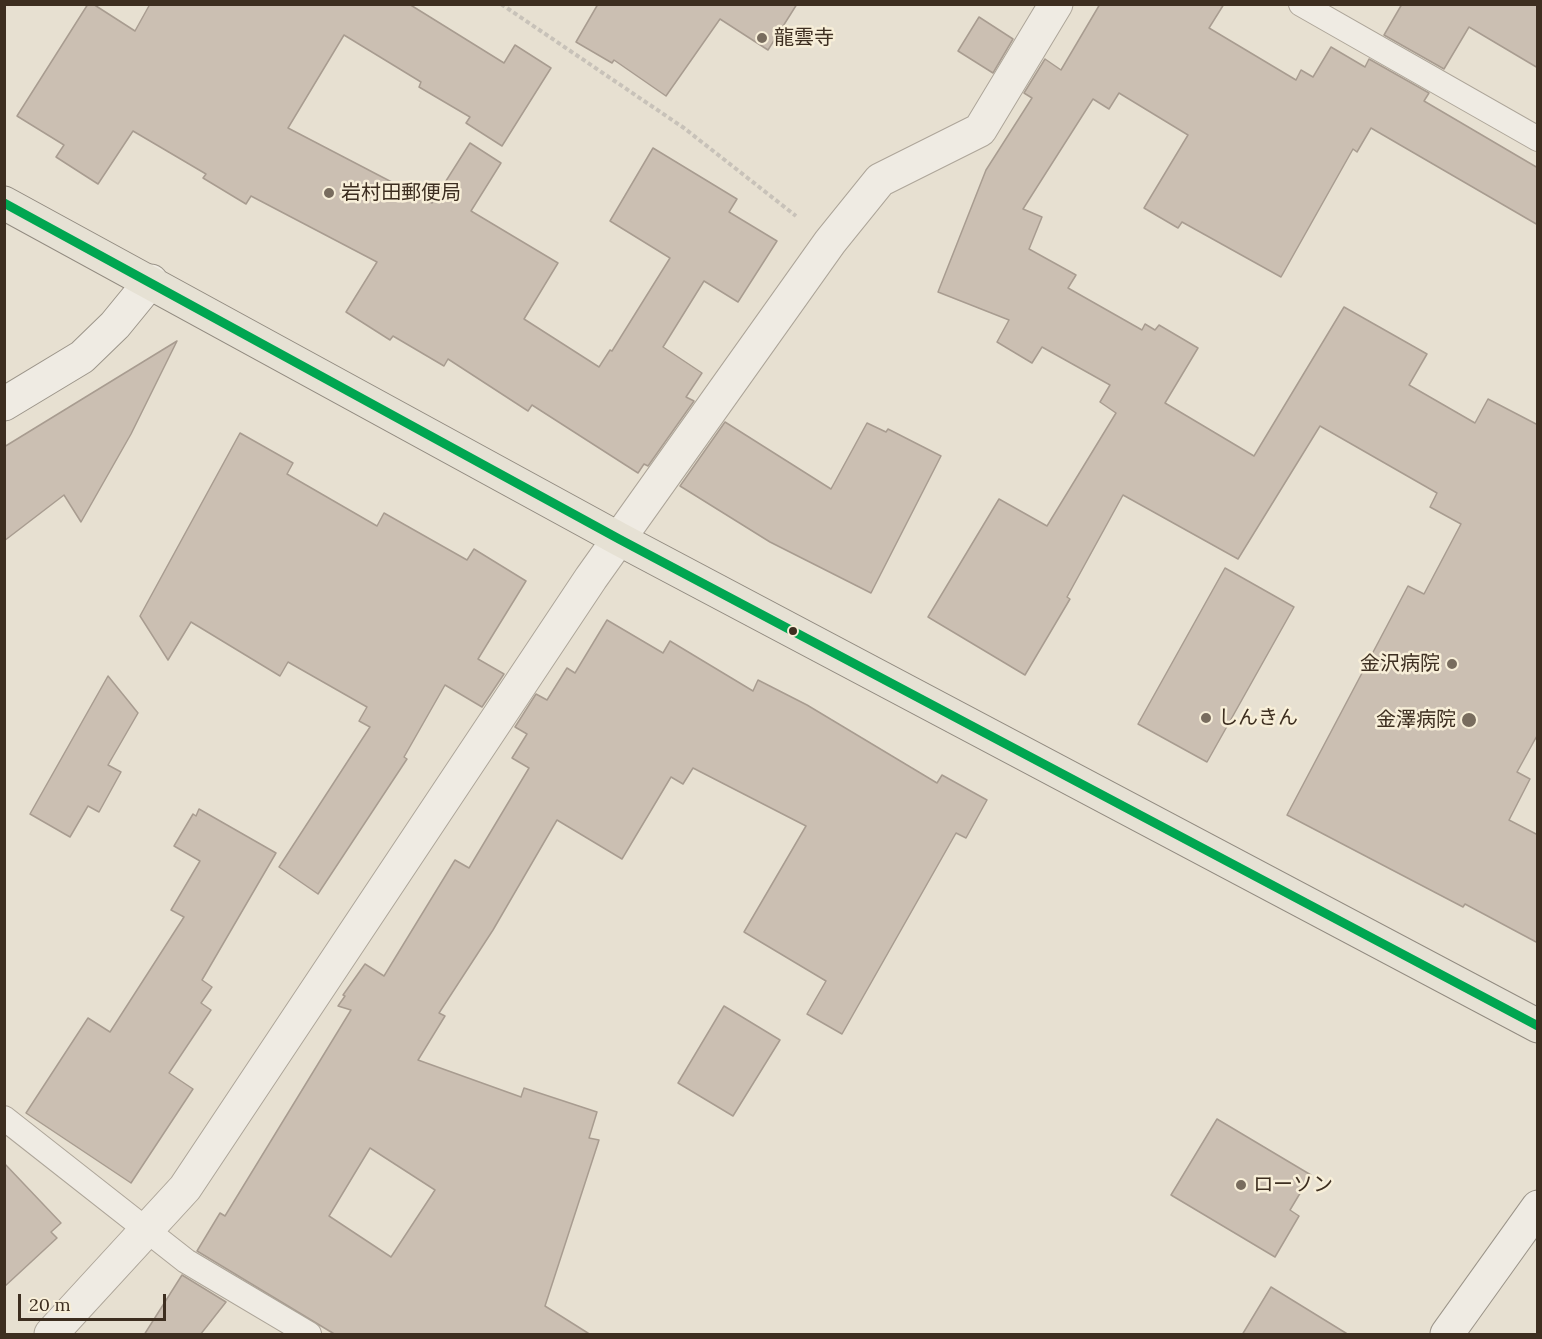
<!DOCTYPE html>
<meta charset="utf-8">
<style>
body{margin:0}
#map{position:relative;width:1542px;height:1339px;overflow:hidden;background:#e7e0d1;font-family:Lora,serif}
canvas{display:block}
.frame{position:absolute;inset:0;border:6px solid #3d2e20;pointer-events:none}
.scale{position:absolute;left:18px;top:1294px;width:148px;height:27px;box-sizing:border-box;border:3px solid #3d2e20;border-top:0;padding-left:8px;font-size:18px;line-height:21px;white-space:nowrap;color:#3d2e20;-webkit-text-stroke:4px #f7eed8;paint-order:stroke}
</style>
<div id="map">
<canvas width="1542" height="1339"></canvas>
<div class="frame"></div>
<div class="scale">20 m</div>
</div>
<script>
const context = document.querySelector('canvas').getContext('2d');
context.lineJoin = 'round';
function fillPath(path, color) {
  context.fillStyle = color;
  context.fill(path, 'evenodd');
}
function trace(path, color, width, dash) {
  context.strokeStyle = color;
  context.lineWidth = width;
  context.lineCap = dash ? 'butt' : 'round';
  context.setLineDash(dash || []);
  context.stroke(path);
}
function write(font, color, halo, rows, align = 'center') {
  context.font = font + ' Lora,"Noto Sans JP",serif';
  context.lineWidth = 5;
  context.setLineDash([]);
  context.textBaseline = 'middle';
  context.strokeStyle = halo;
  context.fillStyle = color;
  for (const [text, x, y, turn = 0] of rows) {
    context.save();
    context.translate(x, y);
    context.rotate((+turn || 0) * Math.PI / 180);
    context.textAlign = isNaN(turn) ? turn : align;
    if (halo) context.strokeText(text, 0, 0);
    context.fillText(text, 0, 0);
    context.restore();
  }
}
const building = new Path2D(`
 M88,4H93L135,31L150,4H409L504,63L515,45L551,68L502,146L466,123L470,117L419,87L421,82L344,35L288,128L432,203L470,143L501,163L471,211L558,263L524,319L599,367L610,350L612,351L670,258L610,221L653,148L737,199L729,212L777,241L738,302L704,281L663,347L702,373L686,397L694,401L648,466L644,464L638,473L532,405L528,411L448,359L444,366L393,336L390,340L346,312L377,262L251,196L246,204L203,178L206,174L133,131L98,184L56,157L64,145L17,116Z
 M598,4H797L768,50L720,19L666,96L614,60L612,63L576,42Z
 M1100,4H1224L1209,28L1296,80L1301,70L1313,77L1331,47L1365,67L1369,59L1429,93L1424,101L1538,168V225L1371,128L1357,152L1353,149L1281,277L1182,222L1178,228L1144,208L1188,135L1119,93L1109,109L1093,99L1023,209L1042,217L1029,249L1076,275L1068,288L1142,330L1145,324L1155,330L1159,325L1198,348L1165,403L1254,456L1344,307L1427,354L1409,385L1475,423L1488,399L1538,425V734L1517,772L1530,779L1509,820L1538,835V943L1465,904L1463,907L1287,815L1408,586L1424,594L1461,524L1430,507L1437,493L1320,426L1238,559L1123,495L1067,597L1070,599L1025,675L928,617L999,499L1047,526L1116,413L1100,402L1110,385L1042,347L1032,363L997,342L1009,320L938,292L986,170L1032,98L1024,93L1045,59L1061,70Z
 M1402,4H1538V68L1469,27L1444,69L1384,35Z
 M979,17L1013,39L993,73L958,51Z
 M177,341L131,434L81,522L64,495L4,541V447Z
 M725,422L831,489L867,423L886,432L888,429L941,456L871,593L770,542L680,486Z
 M240,433L293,463L287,474L377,526L384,513L467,560L474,549L526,581L478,659L504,674L482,707L445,685L404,757L407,759L318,894L279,867L370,727L359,721L367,707L288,662L280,676L191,622L168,660L140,616Z
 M1225,568L1294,607L1207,762L1138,724Z
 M607,620L663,653L670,641L753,691L758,680L807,705L937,783L942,775L987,800L966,838L956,833L842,1034L807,1014L826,981L744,932L806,826L693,768L683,784L671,777L622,859L557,820L493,930L439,1013L445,1016L418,1060L521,1097L524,1088L597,1112L589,1138L599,1140L545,1306L591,1335H336L197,1251L220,1213L225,1216L351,1010L338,1006L345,996L343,995L365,964L384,976L455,860L469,868L529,768L512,758L527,734L515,727L536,694L547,700L567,668L575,673ZM370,1148L435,1190L391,1257L329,1216Z
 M108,676L138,713L108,765L121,772L99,812L88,806L70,837L30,814Z
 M199,809L276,853L202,980L212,987L201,1003L211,1010L169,1073L193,1089L131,1183L26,1113L88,1018L110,1032L184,917L171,910L200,861L174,846L193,814L196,816Z
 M724,1006L780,1040L733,1116L678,1083Z
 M1217,1119L1311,1175L1290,1210L1299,1216L1275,1257L1171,1195Z
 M4,1163L61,1223L51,1232L57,1238L4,1287Z
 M182,1275L226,1302L200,1335H144Z
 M1271,1287L1349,1335H1242Z`);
fillPath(building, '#cbbfb2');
trace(building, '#a89c90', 1.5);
const lane = new Path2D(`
 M1301,4L1538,139
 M4,1118L186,1261L309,1334`);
const street = new Path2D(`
 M51,1334L185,1188L591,578L830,242L880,180L980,130L1056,4`);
const secondary = new Path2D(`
 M4,404L82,357L115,325L151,281
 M1447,1334L1538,1207`);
const primary = new Path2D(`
 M4,203L619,539L1538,1026`);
trace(lane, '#ada599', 26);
trace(street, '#ada599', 35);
trace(secondary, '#9c958a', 35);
trace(primary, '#928b80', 35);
trace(new Path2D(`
 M501,4L684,128L796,216`), '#c8c2b9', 4, [4.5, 3]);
trace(lane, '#efebe3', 24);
trace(street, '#efebe3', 33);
trace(secondary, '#efebe3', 33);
trace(primary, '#e6e1d4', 33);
trace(new Path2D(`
 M4,203L619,539L1538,1026`), '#00a651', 9);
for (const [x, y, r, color] of [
 [762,38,6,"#786c5e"],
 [329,193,6,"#786c5e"],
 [793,631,5,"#3d2e20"],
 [1452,664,6,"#786c5e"],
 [1206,718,6,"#786c5e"],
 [1469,720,8,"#786c5e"],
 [1241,1185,6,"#786c5e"]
]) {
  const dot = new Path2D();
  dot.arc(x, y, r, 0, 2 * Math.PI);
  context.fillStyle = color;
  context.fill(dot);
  trace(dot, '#f7eed8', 2);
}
write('20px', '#3d2e20', '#f7eed8', [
 ["龍雲寺",774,38],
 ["岩村田郵便局",341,193],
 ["金沢病院",1440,664,"right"],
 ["しんきん",1218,718],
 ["金澤病院",1456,720,"right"],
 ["ローソン",1253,1185]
], 'left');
</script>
